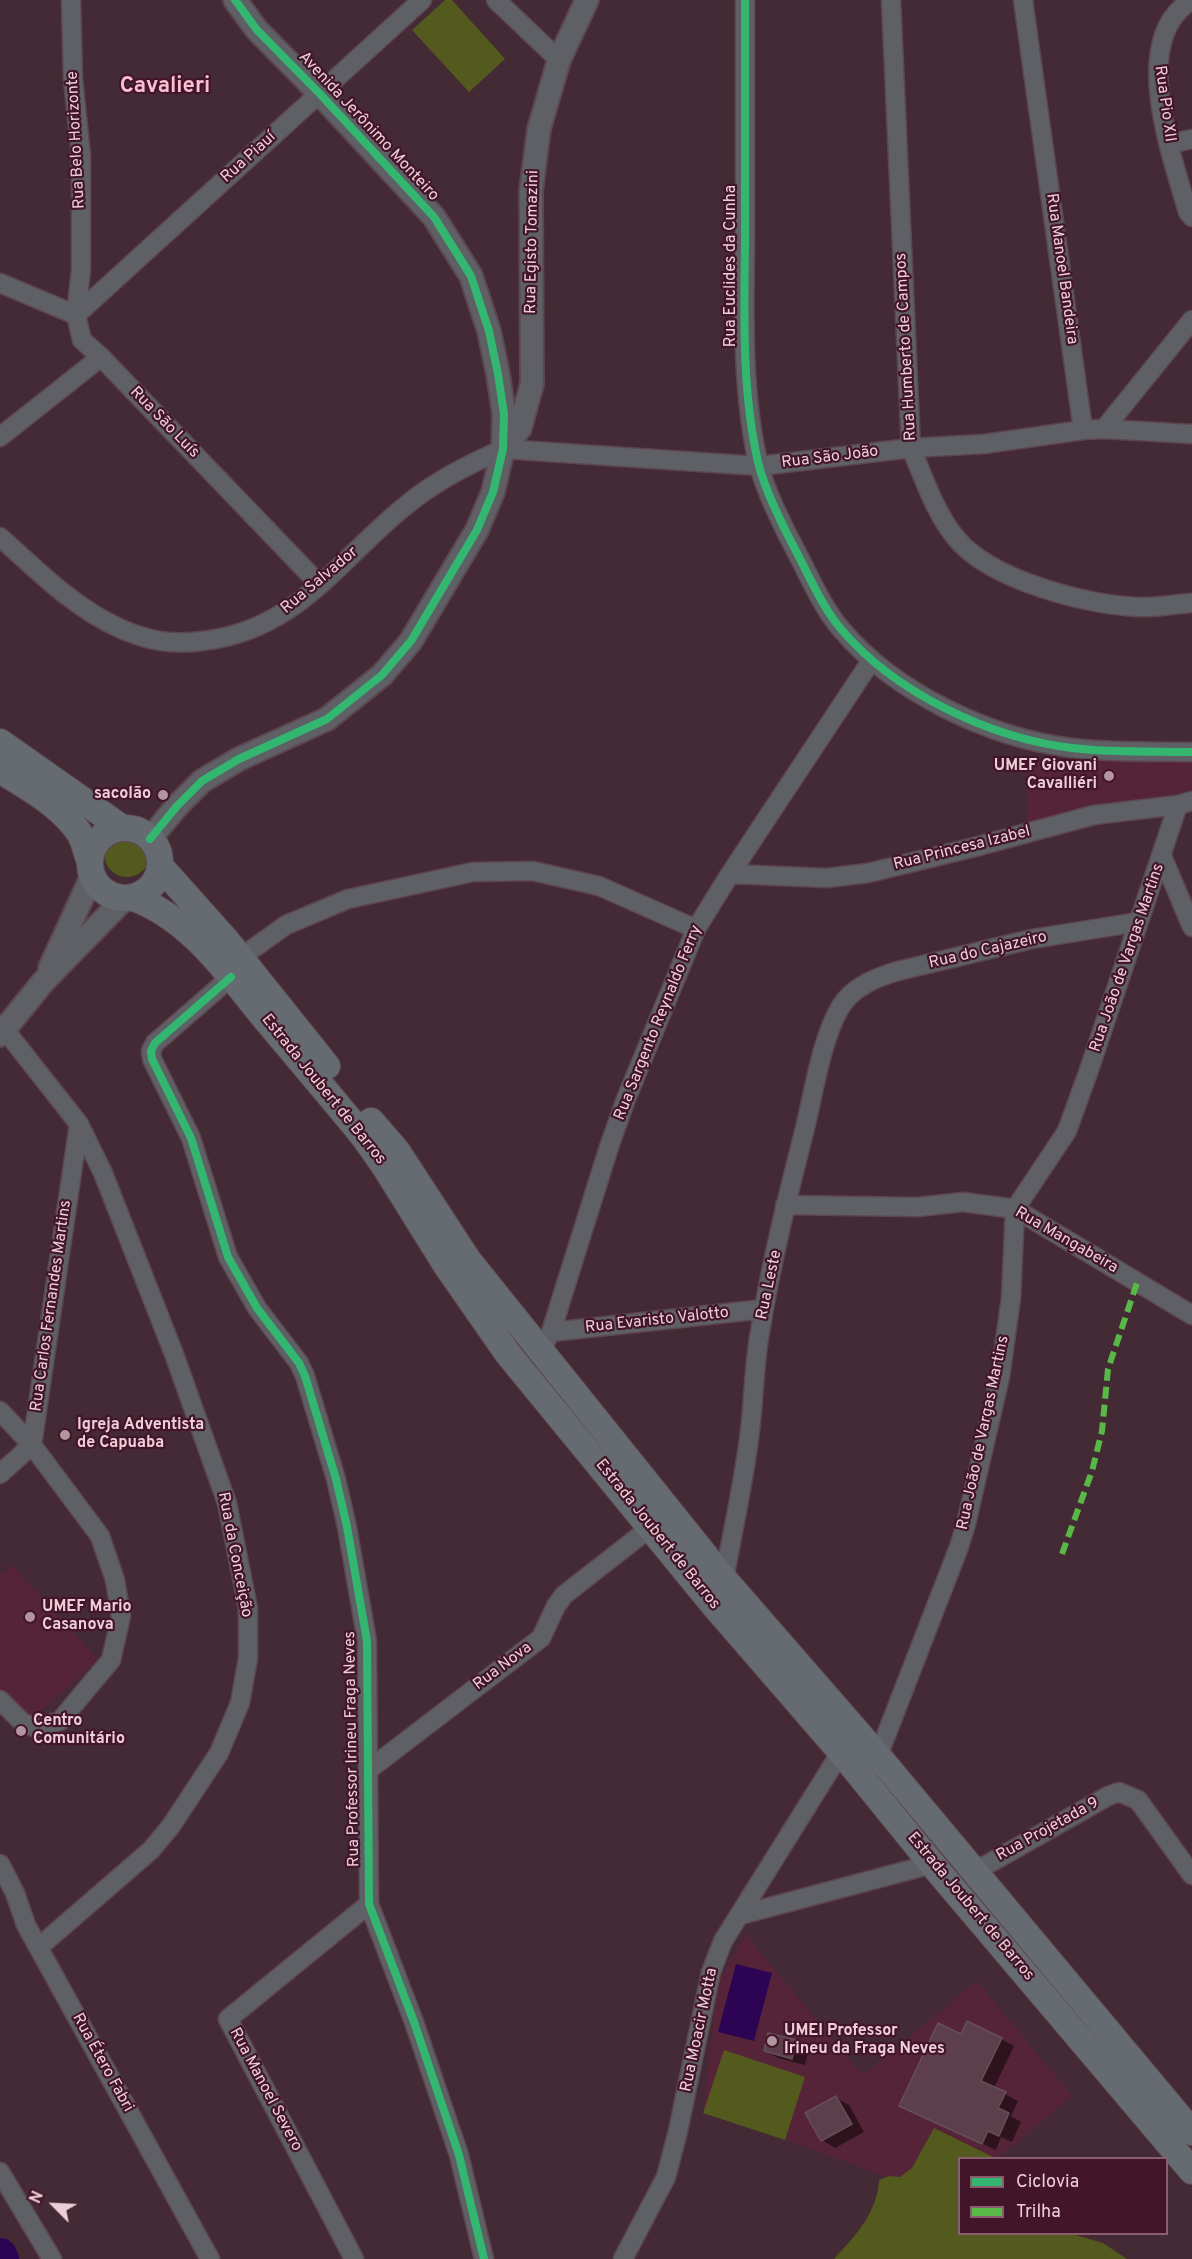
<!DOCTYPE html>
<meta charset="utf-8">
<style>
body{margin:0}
#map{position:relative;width:1192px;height:2259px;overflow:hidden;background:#442a34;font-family:Overpass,sans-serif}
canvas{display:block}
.legend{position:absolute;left:958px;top:2157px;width:210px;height:78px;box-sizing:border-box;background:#431528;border:2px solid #875f6f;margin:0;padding:8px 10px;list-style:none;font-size:18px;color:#eecfd9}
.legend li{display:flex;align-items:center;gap:12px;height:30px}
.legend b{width:30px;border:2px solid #875f6f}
.north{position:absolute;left:24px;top:2175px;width:60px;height:60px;-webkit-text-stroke:4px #431528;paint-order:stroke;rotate:294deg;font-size:16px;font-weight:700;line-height:24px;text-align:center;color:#eecfd9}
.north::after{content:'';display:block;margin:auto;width:21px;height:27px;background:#eecfd9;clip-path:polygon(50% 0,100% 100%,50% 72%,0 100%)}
</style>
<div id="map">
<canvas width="1192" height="2259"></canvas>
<ul class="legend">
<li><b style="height:8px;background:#33b770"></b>Ciclovia</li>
<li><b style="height:8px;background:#58b947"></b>Trilha</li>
</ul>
<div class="north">N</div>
</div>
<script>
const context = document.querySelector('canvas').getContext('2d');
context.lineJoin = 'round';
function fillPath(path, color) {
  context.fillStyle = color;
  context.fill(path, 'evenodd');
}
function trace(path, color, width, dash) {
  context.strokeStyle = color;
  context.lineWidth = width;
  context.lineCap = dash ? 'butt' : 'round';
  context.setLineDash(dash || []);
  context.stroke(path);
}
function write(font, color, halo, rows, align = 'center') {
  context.font = font + ' Overpass,sans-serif';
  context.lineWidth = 4.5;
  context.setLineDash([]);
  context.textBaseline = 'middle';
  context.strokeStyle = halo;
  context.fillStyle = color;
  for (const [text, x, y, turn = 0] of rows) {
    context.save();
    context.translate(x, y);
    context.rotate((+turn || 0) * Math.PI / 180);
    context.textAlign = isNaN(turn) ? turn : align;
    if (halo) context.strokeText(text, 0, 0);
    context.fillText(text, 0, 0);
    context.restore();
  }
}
fillPath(new Path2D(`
 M1026,758L1192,761V791L1028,824Z
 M12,1565L98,1659L29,1722L0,1690V1575Z
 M745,1934L863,2076L977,1981L1072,2096L998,2158H960L949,2199L785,2140L703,2113L717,1986Z`), '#562438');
fillPath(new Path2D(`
 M445,0H452L505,59L469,92L412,30Z
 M104 854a23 23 0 1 1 46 0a23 23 0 1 1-46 0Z
 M724,2050L805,2077L785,2140L703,2113Z
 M934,2128L995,2158H960V2234H1072L1103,2243L1127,2259H834C856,2235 877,2213 879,2180L889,2176L900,2177L912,2168Z`), '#54591d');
fillPath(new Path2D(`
 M736,1964L772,1973L754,2041L718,2032Z`), '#2c0453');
fillPath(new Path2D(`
 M961,2036L1001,2039L1014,2046L994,2088L1018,2101L1011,2116L1021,2122L1012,2142L1001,2137L996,2150L901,2106Z
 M796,2041L809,2049L805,2065L778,2058L765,2051Z
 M836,2098L849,2105L864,2132L835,2148L822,2140Z`), '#0007');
trace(new Path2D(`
 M0,2255L2,2259`), '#2c0453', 34);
const building = new Path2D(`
 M967,2021L1002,2038L981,2081L1006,2092L998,2108L1009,2113L999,2136L988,2131L982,2144L899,2106L938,2023L961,2034Z
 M768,2033L797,2040L792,2059L764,2051Z
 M836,2096L852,2124L821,2141L805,2113Z`);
fillPath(building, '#5c3f4a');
trace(building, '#654f58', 1.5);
const minor = new Path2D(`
 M71,0L73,79L81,156V270L76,315
 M496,0L559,60
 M745,0C745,82 745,163 745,245C744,317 742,392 758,462C764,488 784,529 797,553C810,578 823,608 841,629C895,693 990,738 1072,748C1112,753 1152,751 1192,752
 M891,0L911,448C924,478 935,513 956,538C990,580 1084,604 1137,607C1155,608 1174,604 1192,603
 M1023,0L1083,430
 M1192,0C1128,38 1172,156 1188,212L1192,217
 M1169,144L1192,139
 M0,283L76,315L82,340L101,357L320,585
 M76,315L422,0
 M1104,429L1192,320
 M0,437L101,357
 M0,537C37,570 73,607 119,628C148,641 171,645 202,641C298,631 340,557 409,503C437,480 470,464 503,449L759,466L911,448L984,444L1083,430L1104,429L1192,434
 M1162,856L1192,927
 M730,874L827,878L868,873L971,848L1094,815L1178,805L1192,801
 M240,958L286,925L348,899L473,872L533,871L599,886L696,929
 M231,977L155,1043L151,1051L152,1059L191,1138L228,1257L257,1308L299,1363L305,1376L336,1479L347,1527L367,1641L369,1904L414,2022L459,2155L484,2259
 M5,1030L79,1124L103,1173L174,1354L227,1503L248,1608V1658L240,1703L219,1753L171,1826L151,1850L39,1947
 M785,1205L918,1207L963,1202L1015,1209L1192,1315
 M551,1332L764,1309
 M540,1351L551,1332L609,1147L626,1099L696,929L730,874L871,661
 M0,1411L32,1445L100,1536L115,1580L121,1616L111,1660L60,1721L37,1728L23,1723L0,1700
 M0,1474L32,1445L79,1124
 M724,1579C733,1530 744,1481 750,1431C754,1398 754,1364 760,1332C771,1263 788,1195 805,1128C814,1091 822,1037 841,1006C854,986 877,977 898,971L1032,939L1138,922
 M878,1756L959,1547L966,1524L1000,1377L1011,1298L1015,1209L1067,1131L1089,1070L1178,805
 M367,1771L541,1638L556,1606L564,1595L651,1527
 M0,1864L15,1893L26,1925L210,2259
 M974,1872L1108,1796L1119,1792L1138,1800L1192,1875
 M740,1915L932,1864
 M0,2172L52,2259
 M354,2259L228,2019L369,1904
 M623,2259L666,2177L678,2131L711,1972L723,1941L841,1752`);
const tertiary = new Path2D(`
 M503,449L520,428L532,384L531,191L539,129L559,60L587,0
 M150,839L177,806L202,781L239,759L327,719L382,675L411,641L477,530L493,492L503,449L504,414L498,374L489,331L471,276L434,217L320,94L257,30L235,0
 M50,968L92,876
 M0,1035L43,982L124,899`);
const secondary = new Path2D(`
 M0,742L122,828
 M0,770C27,787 59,804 78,831C84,839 86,852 90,862
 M90 863a35 35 0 1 1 70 0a35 35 0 1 1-70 0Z
 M160,866L227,941L327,1066
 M134,898C192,920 228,974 267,1021C299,1059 332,1098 364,1137L385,1167L446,1265L508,1354L712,1603L841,1752L932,1864L1192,2171
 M371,1121L397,1151L468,1260L724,1579L878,1756L1192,2132`);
trace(minor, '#5d464f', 21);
trace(tertiary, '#5d464f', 26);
trace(secondary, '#5d464f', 28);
trace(minor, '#5e6065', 18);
trace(tertiary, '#5e6065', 22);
trace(secondary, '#666b71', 26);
trace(new Path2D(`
 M1062,1554L1092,1471L1102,1431L1108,1369L1137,1283`), '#58b947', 6, [12, 6]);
trace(new Path2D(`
 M745,0C745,82 745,163 745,245C744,317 742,392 758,462C764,488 784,529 797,553C810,578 823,608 841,629C895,693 990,738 1072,748C1112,753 1152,751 1192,752
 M150,839L177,806L202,781L239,759L327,719L382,675L411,641L477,530L493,492L503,449L504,414L498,374L489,331L471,276L434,217L320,94L257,30L235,0
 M231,977L155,1043L151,1051L152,1059L191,1138L228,1257L257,1308L299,1363L305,1376L336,1479L347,1527L367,1641L369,1904L414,2022L459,2155L484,2259`), '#33b770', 8);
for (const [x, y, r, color] of [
 [1109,776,6,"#b2959f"],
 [163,795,6,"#b2959f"],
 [65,1435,6,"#b2959f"],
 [30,1617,6,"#b2959f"],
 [21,1731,6,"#b2959f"],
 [772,2041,6,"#b2959f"]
]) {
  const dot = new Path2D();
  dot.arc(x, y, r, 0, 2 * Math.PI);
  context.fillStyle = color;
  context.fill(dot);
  trace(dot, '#431528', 2);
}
write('16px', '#eecfd9', '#431528', [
 ["Rua Pio XII",1164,104,82],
 ["Avenida Jerônimo Monteiro",368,127,47],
 ["Rua Belo Horizonte",77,140,-93],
 ["Rua Piauí",249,158,-42],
 ["Rua Egisto Tomazini",533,242,-89],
 ["Rua Euclides da Cunha",732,266,-90],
 ["Rua Manoel Bandeira",1061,269,82],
 ["Rua Humberto de Campos",907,347,-93],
 ["Rua São Luís",164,423,46],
 ["Rua São João",830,458,-7],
 ["Rua Salvador",320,581,-40],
 ["Rua Princesa Izabel",962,849,-14],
 ["Rua do Cajazeiro",988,951,-13],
 ["Rua João de Vargas Martins",1128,958,-71],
 ["Rua Sargento Reynaldo Ferry",659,1023,-68],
 ["Estrada Joubert de Barros",323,1090,51],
 ["Rua Mangabeira",1066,1241,30],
 ["Rua Leste",770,1285,-78],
 ["Rua Carlos Fernandes Martins",52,1306,-82],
 ["Rua Evaristo Valotto",657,1321,-6],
 ["Rua João de Vargas Martins",984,1433,-78],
 ["Estrada Joubert de Barros",657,1535,51],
 ["Rua da Conceição",234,1555,79],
 ["Rua Nova",503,1667,-37],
 ["Rua Professor Irineu Fraga Neves",353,1749,-91],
 ["Rua Projetada 9",1048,1830,-29],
 ["Estrada Joubert de Barros",970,1907,50],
 ["Rua Moacir Motta",700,2030,-78],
 ["Rua Étero Fabri",102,2063,61],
 ["Rua Manoel Severo",265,2090,62]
]);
write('bold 16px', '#eecfd9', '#431528', [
 ["UMEF Giovani",1097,767,"right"],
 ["Cavalliéri",1097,785,"right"],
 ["sacolão",151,795,"right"],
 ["Igreja Adventista",77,1426],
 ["de Capuaba",77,1444],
 ["UMEF Mario",42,1608],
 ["Casanova",42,1626],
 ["Centro",33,1722],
 ["Comunitário",33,1740],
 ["UMEI Professor",784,2032],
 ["Irineu da Fraga Neves",784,2050]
], 'left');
write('bold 22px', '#fbbed3', '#431528', [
 ["Cavalieri",165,88]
]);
</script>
